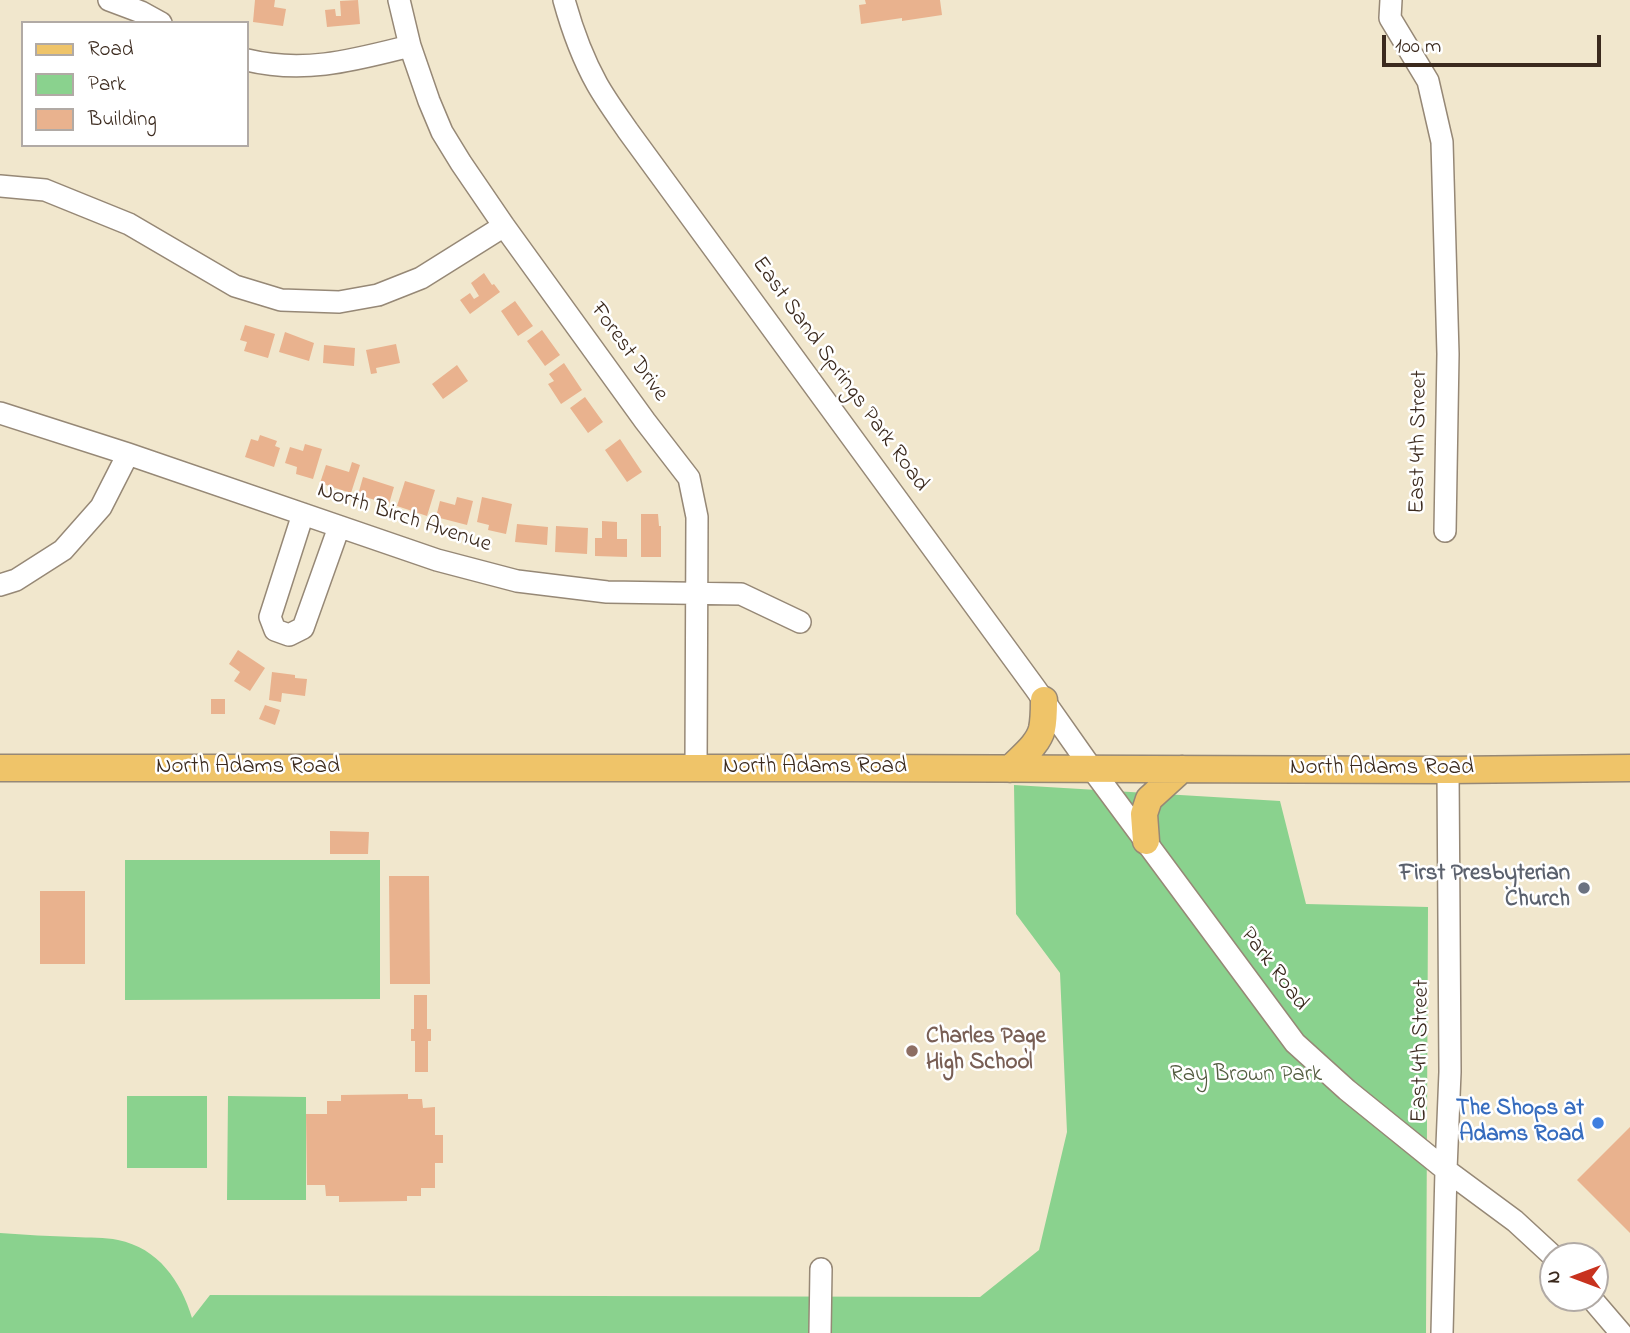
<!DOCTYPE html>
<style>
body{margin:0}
#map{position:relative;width:1630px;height:1333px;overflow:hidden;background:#f1e7cd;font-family:"Indie Flower",sans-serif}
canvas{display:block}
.legend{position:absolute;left:21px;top:21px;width:228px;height:126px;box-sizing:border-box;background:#fff;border:2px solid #b1aaa5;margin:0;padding:9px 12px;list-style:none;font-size:21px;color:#3b2a1e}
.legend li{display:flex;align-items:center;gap:14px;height:35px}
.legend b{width:35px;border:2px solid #b1aaa5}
.north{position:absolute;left:1539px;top:1242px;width:70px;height:70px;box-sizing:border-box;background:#fff;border:2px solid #b1aaa5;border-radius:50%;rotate:270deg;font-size:19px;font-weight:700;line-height:28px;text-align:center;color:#3b2a1e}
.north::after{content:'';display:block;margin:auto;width:24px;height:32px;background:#c8321e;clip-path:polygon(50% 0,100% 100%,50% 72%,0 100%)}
.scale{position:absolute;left:1382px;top:35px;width:219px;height:32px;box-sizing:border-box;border:4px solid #3b2a1e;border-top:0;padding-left:9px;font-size:21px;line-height:24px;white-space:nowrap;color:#3b2a1e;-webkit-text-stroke:5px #fff;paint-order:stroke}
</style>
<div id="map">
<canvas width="1630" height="1333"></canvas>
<ul class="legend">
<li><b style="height:9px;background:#efc469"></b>Road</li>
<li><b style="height:19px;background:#8ad28e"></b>Park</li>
<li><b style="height:19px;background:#e9b28e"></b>Building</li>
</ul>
<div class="north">N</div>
<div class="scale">100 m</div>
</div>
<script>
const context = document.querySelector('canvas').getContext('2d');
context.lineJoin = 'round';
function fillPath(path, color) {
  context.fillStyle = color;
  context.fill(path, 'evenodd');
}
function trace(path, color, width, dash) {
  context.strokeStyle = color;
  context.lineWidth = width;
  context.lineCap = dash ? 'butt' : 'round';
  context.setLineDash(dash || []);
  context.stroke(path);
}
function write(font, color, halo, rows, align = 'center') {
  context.font = font + ' "Indie Flower",sans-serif';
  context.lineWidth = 5;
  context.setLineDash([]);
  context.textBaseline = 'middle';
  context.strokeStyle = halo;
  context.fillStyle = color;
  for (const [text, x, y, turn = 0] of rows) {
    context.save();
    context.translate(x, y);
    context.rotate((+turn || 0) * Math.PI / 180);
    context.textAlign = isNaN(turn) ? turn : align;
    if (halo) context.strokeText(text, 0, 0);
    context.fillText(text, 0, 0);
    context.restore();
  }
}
fillPath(new Path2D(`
 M1014,785L1280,801L1306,904L1428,907L1426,1333H0V1233C25,1235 50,1236 75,1237C89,1238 105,1237 118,1240C158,1248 181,1281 192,1318L210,1295L980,1297L1039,1250L1067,1132L1060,973L1016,914Z
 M125,860H380V999L125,1000Z
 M127,1096H207V1168H127Z
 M228,1096L306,1097V1200H227Z`), '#8ad28e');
fillPath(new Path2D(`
 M255,0H275L274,7L286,9L283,26L253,22Z
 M358,0L360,24L327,27L325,10L335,9L336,16H341L340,1Z
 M865,0H940L942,15L902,21V18L861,24L859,5L866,4Z
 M484,273L492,285L494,284L500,292L470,314L460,300L470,293L474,299L479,296L471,283Z
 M515,301L533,326L518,336L501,311Z
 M245,325L275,334L268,358L244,351L247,342L240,340Z
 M542,330L560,355L545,366L527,341Z
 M285,332L314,343L309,361L279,352Z
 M396,344L400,363L376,368L377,373L371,374L366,350Z
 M324,345L355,348L354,366L323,363Z
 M564,363L582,390L561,404L548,384L554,381L549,374Z
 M457,365L468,381L443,399L432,384Z
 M585,397L603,422L588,433L570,408Z
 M260,435L277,441L275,446L280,448L274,467L245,457L251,439L258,441Z
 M620,439L642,472L627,482L605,450Z
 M305,444L322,449L313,479L296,474L297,467L285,463L290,447L303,451Z
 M352,462L360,465L351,493L320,483L326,465L349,472Z
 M363,477L394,487L389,504L358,495Z
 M405,481L435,490L427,516L397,506Z
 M457,497L473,501L467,525L436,517L440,501L455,505Z
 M482,497L512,504L506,534L488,530L489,525L477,522Z
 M641,514H658L659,526H661V557H641Z
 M602,521L617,522V539H627V557L595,556V538H602Z
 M517,524L548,527L547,545L515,542Z
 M556,526L588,528L587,554L555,552Z
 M238,650L265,668L250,691L234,681L240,672L229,664Z
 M272,672L295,675V678L307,679L305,696L282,693L281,702L269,700Z
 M211,699H225V714H211Z
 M265,705L280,710L275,725L259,719Z
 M330,831L369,832L368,854H330Z
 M389,876H429L430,984H390Z
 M40,891H85V964H40Z
 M414,995H427V1029H431V1041H428V1072H415V1041H411V1029H414Z
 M408,1094V1099H422L423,1108L435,1107V1135H443V1163H435V1188H421V1196H407V1201L339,1202V1196H326L325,1185H307L306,1114H327V1101H341V1095Z
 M1630,1127V1233L1577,1180Z`), '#e9b28e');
const minor = new Path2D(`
 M109,0L141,12L161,23
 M399,0L410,46L429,101L442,132L461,163L504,226L645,421L689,478L697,517L696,768
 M564,0C572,29 582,57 597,84C606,100 617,115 628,131L1035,688L1092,769L1295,1043L1347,1090L1446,1170L1515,1221L1553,1256
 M1391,0L1390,18L1428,81L1442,142L1448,354L1445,531
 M247,60C305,74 354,60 410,46
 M0,186L45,190L129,224L235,286L281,300L339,302L378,295L421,278L504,226
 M0,413L128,454L437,560L517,581L607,592L741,594L800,622
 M303,514L270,617L275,630L289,635L303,628L339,527
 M0,585L16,580L63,550L101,507L128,454
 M1591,1298L1621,1333
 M820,1333L821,1269
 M1442,1333L1446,1170L1450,1072L1448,770`);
const major = new Path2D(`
 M0,768H846L1448,770L1630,768
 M1010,769C1021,757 1038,745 1042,729C1044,720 1044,710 1044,700
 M1146,841L1144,814L1149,799L1182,769`);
trace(minor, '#968876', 24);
trace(major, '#968876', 29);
trace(minor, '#fff', 21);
trace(major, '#efc469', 26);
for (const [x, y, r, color] of [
 [1584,888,7,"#6b7280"],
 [912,1051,7,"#8d6e63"],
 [1598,1123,7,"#3f7fe0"]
]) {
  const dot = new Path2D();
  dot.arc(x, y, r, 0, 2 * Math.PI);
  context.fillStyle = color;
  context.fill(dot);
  trace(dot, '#fff', 2.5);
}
write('23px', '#3b2a1e', '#fff', [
 ["Forest Drive",628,353,54],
 ["East Sand Springs Park Road",839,375,54],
 ["East 4th Street",1420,442,-89],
 ["North Birch Avenue",404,519,18],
 ["North Adams Road",248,768],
 ["North Adams Road",815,768],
 ["North Adams Road",1382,769],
 ["Park Road",1273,970,53],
 ["East 4th Street",1422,1051,-89]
]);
write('bold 23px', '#5b616d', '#fff', [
 ["First Presbyterian",1570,875],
 ["Church",1570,901]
], 'right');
write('bold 23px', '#785e54', '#fff', [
 ["Charles Page",926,1038],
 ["High School",926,1064]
], 'left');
write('23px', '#535c40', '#fff', [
 ["Ray Brown Park",1246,1076]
]);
write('bold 23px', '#366cbe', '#fff', [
 ["The Shops at",1584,1110],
 ["Adams Road",1584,1136]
], 'right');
</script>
